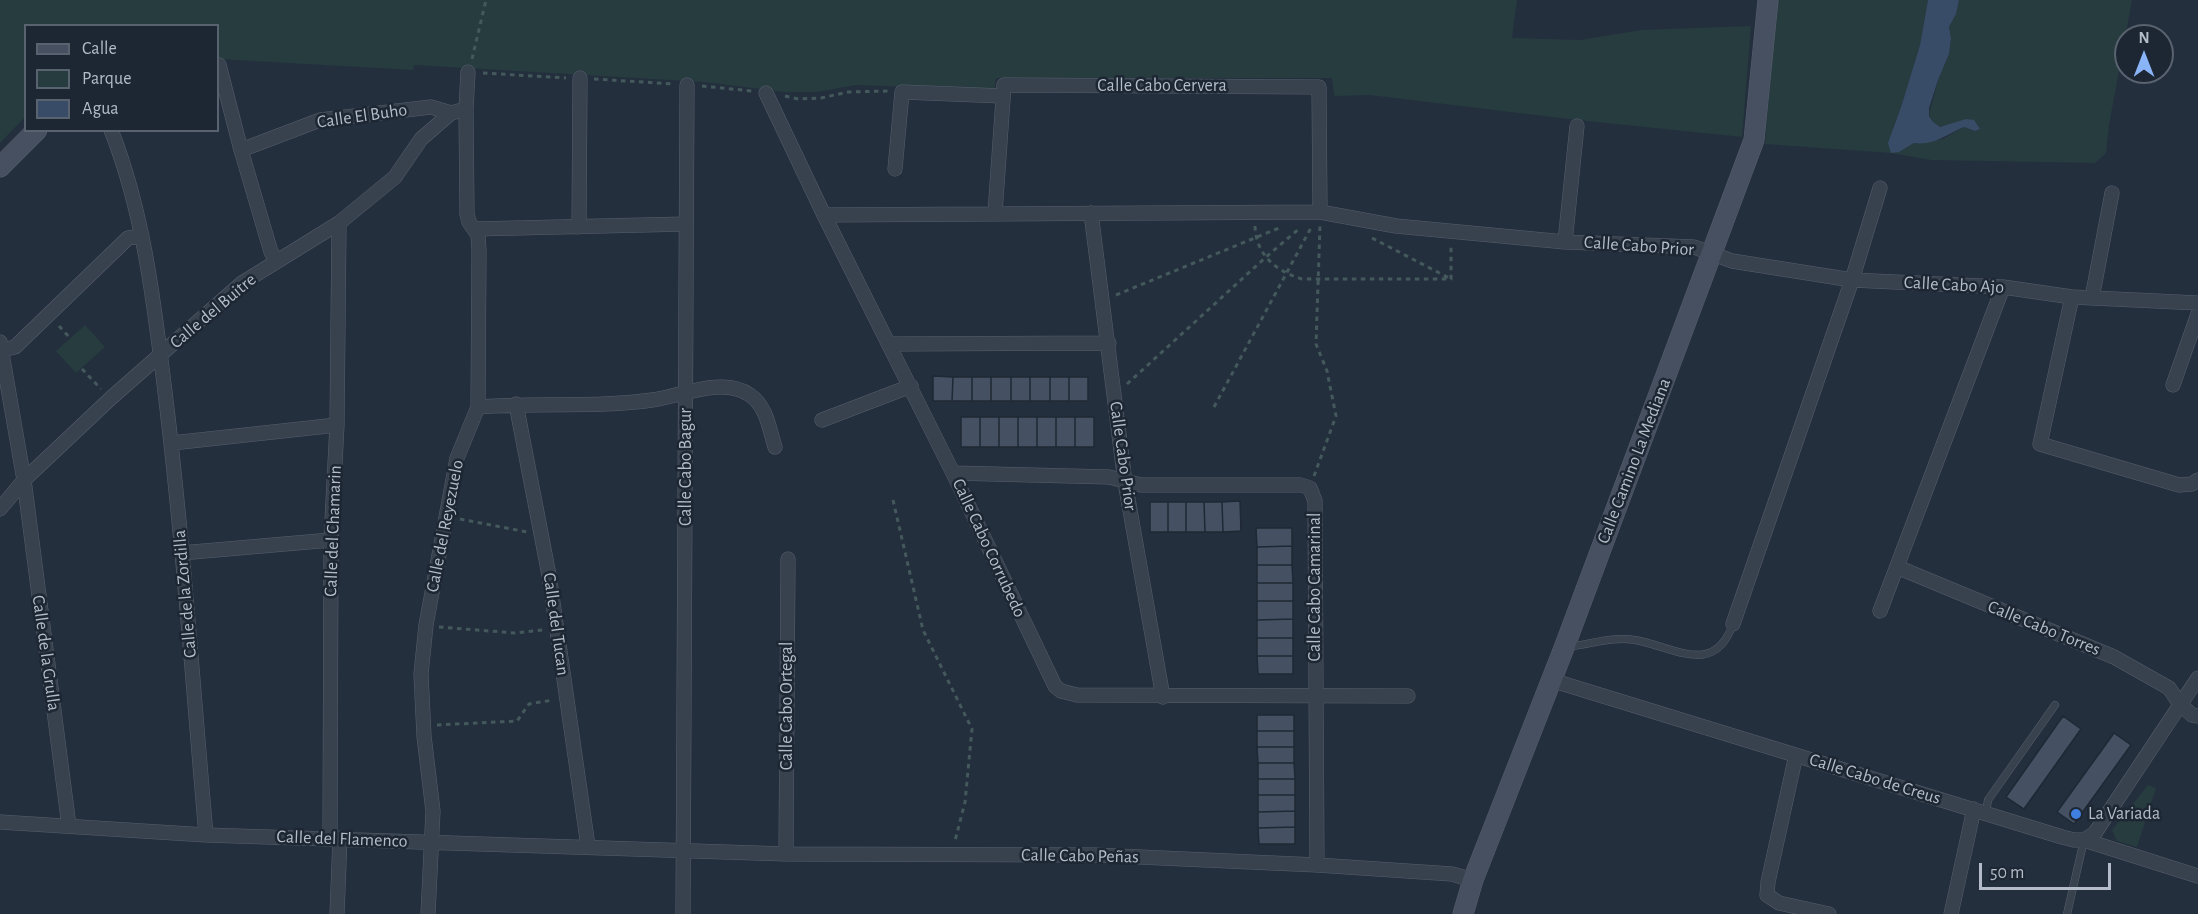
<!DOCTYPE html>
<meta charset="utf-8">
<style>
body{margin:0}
#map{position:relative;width:2198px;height:914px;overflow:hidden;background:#242f3e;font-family:"Alegreya Sans",sans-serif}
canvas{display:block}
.legend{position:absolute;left:24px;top:24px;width:195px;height:108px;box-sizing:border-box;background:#1d2633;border:2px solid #59626f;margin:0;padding:8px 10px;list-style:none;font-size:18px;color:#b4bcc9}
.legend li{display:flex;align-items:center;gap:12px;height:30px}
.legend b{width:30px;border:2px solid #59626f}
.north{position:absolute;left:2114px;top:24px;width:60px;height:60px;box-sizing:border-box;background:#1d2633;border:2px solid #59626f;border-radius:50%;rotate:0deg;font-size:16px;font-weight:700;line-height:24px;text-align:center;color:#b4bcc9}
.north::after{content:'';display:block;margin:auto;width:21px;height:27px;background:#8ab4f8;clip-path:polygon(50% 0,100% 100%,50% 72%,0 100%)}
.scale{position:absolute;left:1979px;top:863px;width:132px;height:27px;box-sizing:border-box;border:3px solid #b4bcc9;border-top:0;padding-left:8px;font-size:18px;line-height:21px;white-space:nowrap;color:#b4bcc9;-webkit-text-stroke:4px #1d2633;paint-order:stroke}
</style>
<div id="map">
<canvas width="2198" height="914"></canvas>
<ul class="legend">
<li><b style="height:8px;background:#465061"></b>Calle</li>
<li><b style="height:16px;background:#263c3f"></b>Parque</li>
<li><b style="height:16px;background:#394c67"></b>Agua</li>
</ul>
<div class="north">N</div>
<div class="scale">50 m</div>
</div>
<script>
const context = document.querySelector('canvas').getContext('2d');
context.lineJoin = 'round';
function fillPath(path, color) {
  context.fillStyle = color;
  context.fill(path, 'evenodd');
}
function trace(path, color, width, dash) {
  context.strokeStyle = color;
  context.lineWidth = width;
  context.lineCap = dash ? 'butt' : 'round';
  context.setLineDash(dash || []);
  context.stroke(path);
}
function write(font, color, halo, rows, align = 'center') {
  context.font = font + ' "Alegreya Sans",sans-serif';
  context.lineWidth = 5;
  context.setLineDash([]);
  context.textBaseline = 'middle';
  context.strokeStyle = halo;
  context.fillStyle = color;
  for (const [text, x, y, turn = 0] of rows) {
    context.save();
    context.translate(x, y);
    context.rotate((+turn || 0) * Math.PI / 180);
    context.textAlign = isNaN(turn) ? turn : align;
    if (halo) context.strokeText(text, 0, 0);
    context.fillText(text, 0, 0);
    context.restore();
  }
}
fillPath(new Path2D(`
 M0,0H1517L1512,38L1580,40L1641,30L1751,26L1742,137L1577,120L1370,95L1334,96L1332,78H996L994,90L856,85L817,92H784L704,82L414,65L413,70L218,59V26H26L25,117L0,143Z
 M1776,0H1928L1920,45L1902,104L1893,128L1899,152L1914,143L1943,139L1964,127L1975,131L1980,129L1951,125L1940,127L1933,122L1929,115L1938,80L1949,54L1951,38L1949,27L1956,14L1959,0H2132L2109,125L2106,153L2095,163L1931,160L1891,153L1765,144Z
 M85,325L105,347L76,373L56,351Z
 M2148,785L2156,788L2137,847L2117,841L2112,830Z`), '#263c3f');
fillPath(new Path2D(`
 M1928,0H1959L1956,14L1949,27L1951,38L1949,54L1938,80L1929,108V116L1933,122L1940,127L1966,119L1974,120L1980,129L1975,131L1964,127C1947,134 1934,146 1914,143L1899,152L1891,153L1888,143L1902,104L1920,45Z`), '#394c67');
const building = new Path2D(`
 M933,376L953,377L952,401H933Z
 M953,377H972V401H952Z
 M972,377H991V401H972Z
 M991,377H1011V401H991Z
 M1011,377H1030V401H1011Z
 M1030,377H1050V401H1030Z
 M1050,377H1069V401H1050Z
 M1069,377H1088V401H1069Z
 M961,417H980V447H961Z
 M980,417H999V447H980Z
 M999,417H1018V447H999Z
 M1018,417H1037V447H1018Z
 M1037,417H1056V447H1037Z
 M1056,417H1075V447H1056Z
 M1075,417H1094V447H1075Z
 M1240,501L1241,531L1223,532L1222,502Z
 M1150,502H1168V532H1150Z
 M1168,502H1186V532H1168Z
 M1186,502H1204L1205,532H1186Z
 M1204,502H1222L1223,532H1205Z
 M1256,528H1292V546L1257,547Z
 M1292,546V565H1257V547Z
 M1257,565H1292L1293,583H1257Z
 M1257,583H1293V601H1257Z
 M1257,601H1293V619L1257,620Z
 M1293,619V638H1257V620Z
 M1257,638H1293V656H1257Z
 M1257,656H1293V674H1258Z
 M1257,715H1294V731H1257Z
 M2063,716L2081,729L2024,809L2006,797Z
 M1257,731H1294V747H1257Z
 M2114,733L2131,745L2074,824L2057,812Z
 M1257,747H1294V763H1258Z
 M1258,763H1294L1295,779H1258Z
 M1258,779H1295V795H1258Z
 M1258,795H1295V811L1258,812Z
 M1295,811V827L1258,828V812Z
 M1295,827V844H1259L1258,828Z`);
fillPath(building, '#455162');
trace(building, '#1f2835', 1.5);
const lane = new Path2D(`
 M1566,647C1589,645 1612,636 1635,640C1672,646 1714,678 1733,624
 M1986,812L1988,800L2055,705
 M2067,914L2084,840`);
const street = new Path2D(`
 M219,65L241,150L271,252L277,261
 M766,93L824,215L953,473L1055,686L1061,691L1077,695L1408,696
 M111,130C144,213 154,304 165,392C183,539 193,687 206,835
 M241,150L320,120L431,107L451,113
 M895,169L902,92L1003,96
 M1320,212L1396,226L1565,242L1694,247L1732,261L1852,280L2003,287L2072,297L2198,303
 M1091,213L1125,482L1163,697
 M824,215L1320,212L1319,87L1004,85L995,213
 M579,227L580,78
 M474,229L686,224
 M1565,242L1577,126
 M2072,297L2040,444L2179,485L2192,484L2198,480
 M2092,298L2112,193
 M0,342L24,480L69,826
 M890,344L1109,343
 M2,350L15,347L128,238L142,236
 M2173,385L2198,314
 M516,404L549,575L588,846
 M478,407C536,402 595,408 652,400C680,396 724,376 750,395C767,407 769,428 775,447
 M822,420L911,386
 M172,443L337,425
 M953,473L1109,477L1141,485H1301L1310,488L1315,501L1317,865
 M0,509L24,480L111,398L242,283L339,223L395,177L421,139L451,113L466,109
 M181,553L331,540
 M1897,567L2114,657L2169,688L2180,704L2192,715L2198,716
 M1880,611L2003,287
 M1733,624L1852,280L1880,188
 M1551,680L2062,837L2074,840H2084L2198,876
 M1796,755L1768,882L1767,895L1779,903L1829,914
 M0,822L206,835L786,854L1095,855L1317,865L1452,874L1473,880
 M330,839L331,540L337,425L339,223
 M2084,840L2095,833L2198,678
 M786,854L788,559
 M337,914L340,838
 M428,914L433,811L424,736L421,674L426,625L457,458L478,407L479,251L478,235L469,222L467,214L466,109L468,72
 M683,914L687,85
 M1951,914L1974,809`);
const secondary = new Path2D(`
 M0,167L37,130
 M1463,914L1473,880L1564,648L1754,140L1768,0`);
trace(lane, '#565f6c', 8);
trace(street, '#565f6c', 15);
trace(secondary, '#565f6c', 21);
trace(new Path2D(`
 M472,59L486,0
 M483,73L566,78
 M594,79L674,84
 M702,86L752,91
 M785,96L798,99L821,98L848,92L888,91
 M1255,226C1256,255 1276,271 1302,279H1451V245
 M1372,238L1451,279
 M1116,295L1279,228
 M59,326L70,338
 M82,369L101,389
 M1127,384L1266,257L1300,228
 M1214,407L1312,226
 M1314,476L1336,416L1327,371L1316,344L1320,225
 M893,500L923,630L972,729L965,802L955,841
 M460,519L527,532
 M439,627L515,633L543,630
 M437,725L517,721L529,704L553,700`), '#44595c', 3, [4.5, 4.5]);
trace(lane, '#38414e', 7);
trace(street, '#38414e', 14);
trace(secondary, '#465061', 20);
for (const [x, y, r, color] of [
 [2076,814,6,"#3f7fe0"]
]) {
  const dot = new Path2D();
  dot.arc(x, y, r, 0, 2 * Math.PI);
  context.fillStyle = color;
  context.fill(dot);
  trace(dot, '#1d2633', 2);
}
write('18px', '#b4bcc9', '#1d2633', [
 ["Calle Cabo Cervera",1162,86],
 ["Calle El Buho",362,116,-8],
 ["Calle Cabo Prior",1639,246,4],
 ["Calle Cabo Ajo",1954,285,3],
 ["Calle del Buitre",213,311,-40],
 ["Calle Cabo Prior",1123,456,82],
 ["Calle Camino La Mediana",1634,461,-69],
 ["Calle Cabo Bagur",686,467,-90],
 ["Calle del Reyezuelo",445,526,-79],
 ["Calle del Chamarin",333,531,-88],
 ["Calle Cabo Corrubedo",989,548,65],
 ["Calle Cabo Camarinal",1315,587,-90],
 ["Calle de la Zordilla",185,594,-95],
 ["Calle del Tucan",556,624,82],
 ["Calle Cabo Torres",2044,628,22],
 ["Calle de la Grulla",46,653,82],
 ["Calle Cabo Ortegal",787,706,-90],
 ["Calle Cabo de Creus",1875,779,17],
 ["Calle del Flamenco",342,839,2],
 ["Calle Cabo Peñas",1080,856,1]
]);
write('18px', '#b4bcc9', '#1d2633', [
 ["La Variada",2088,814]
], 'left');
</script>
